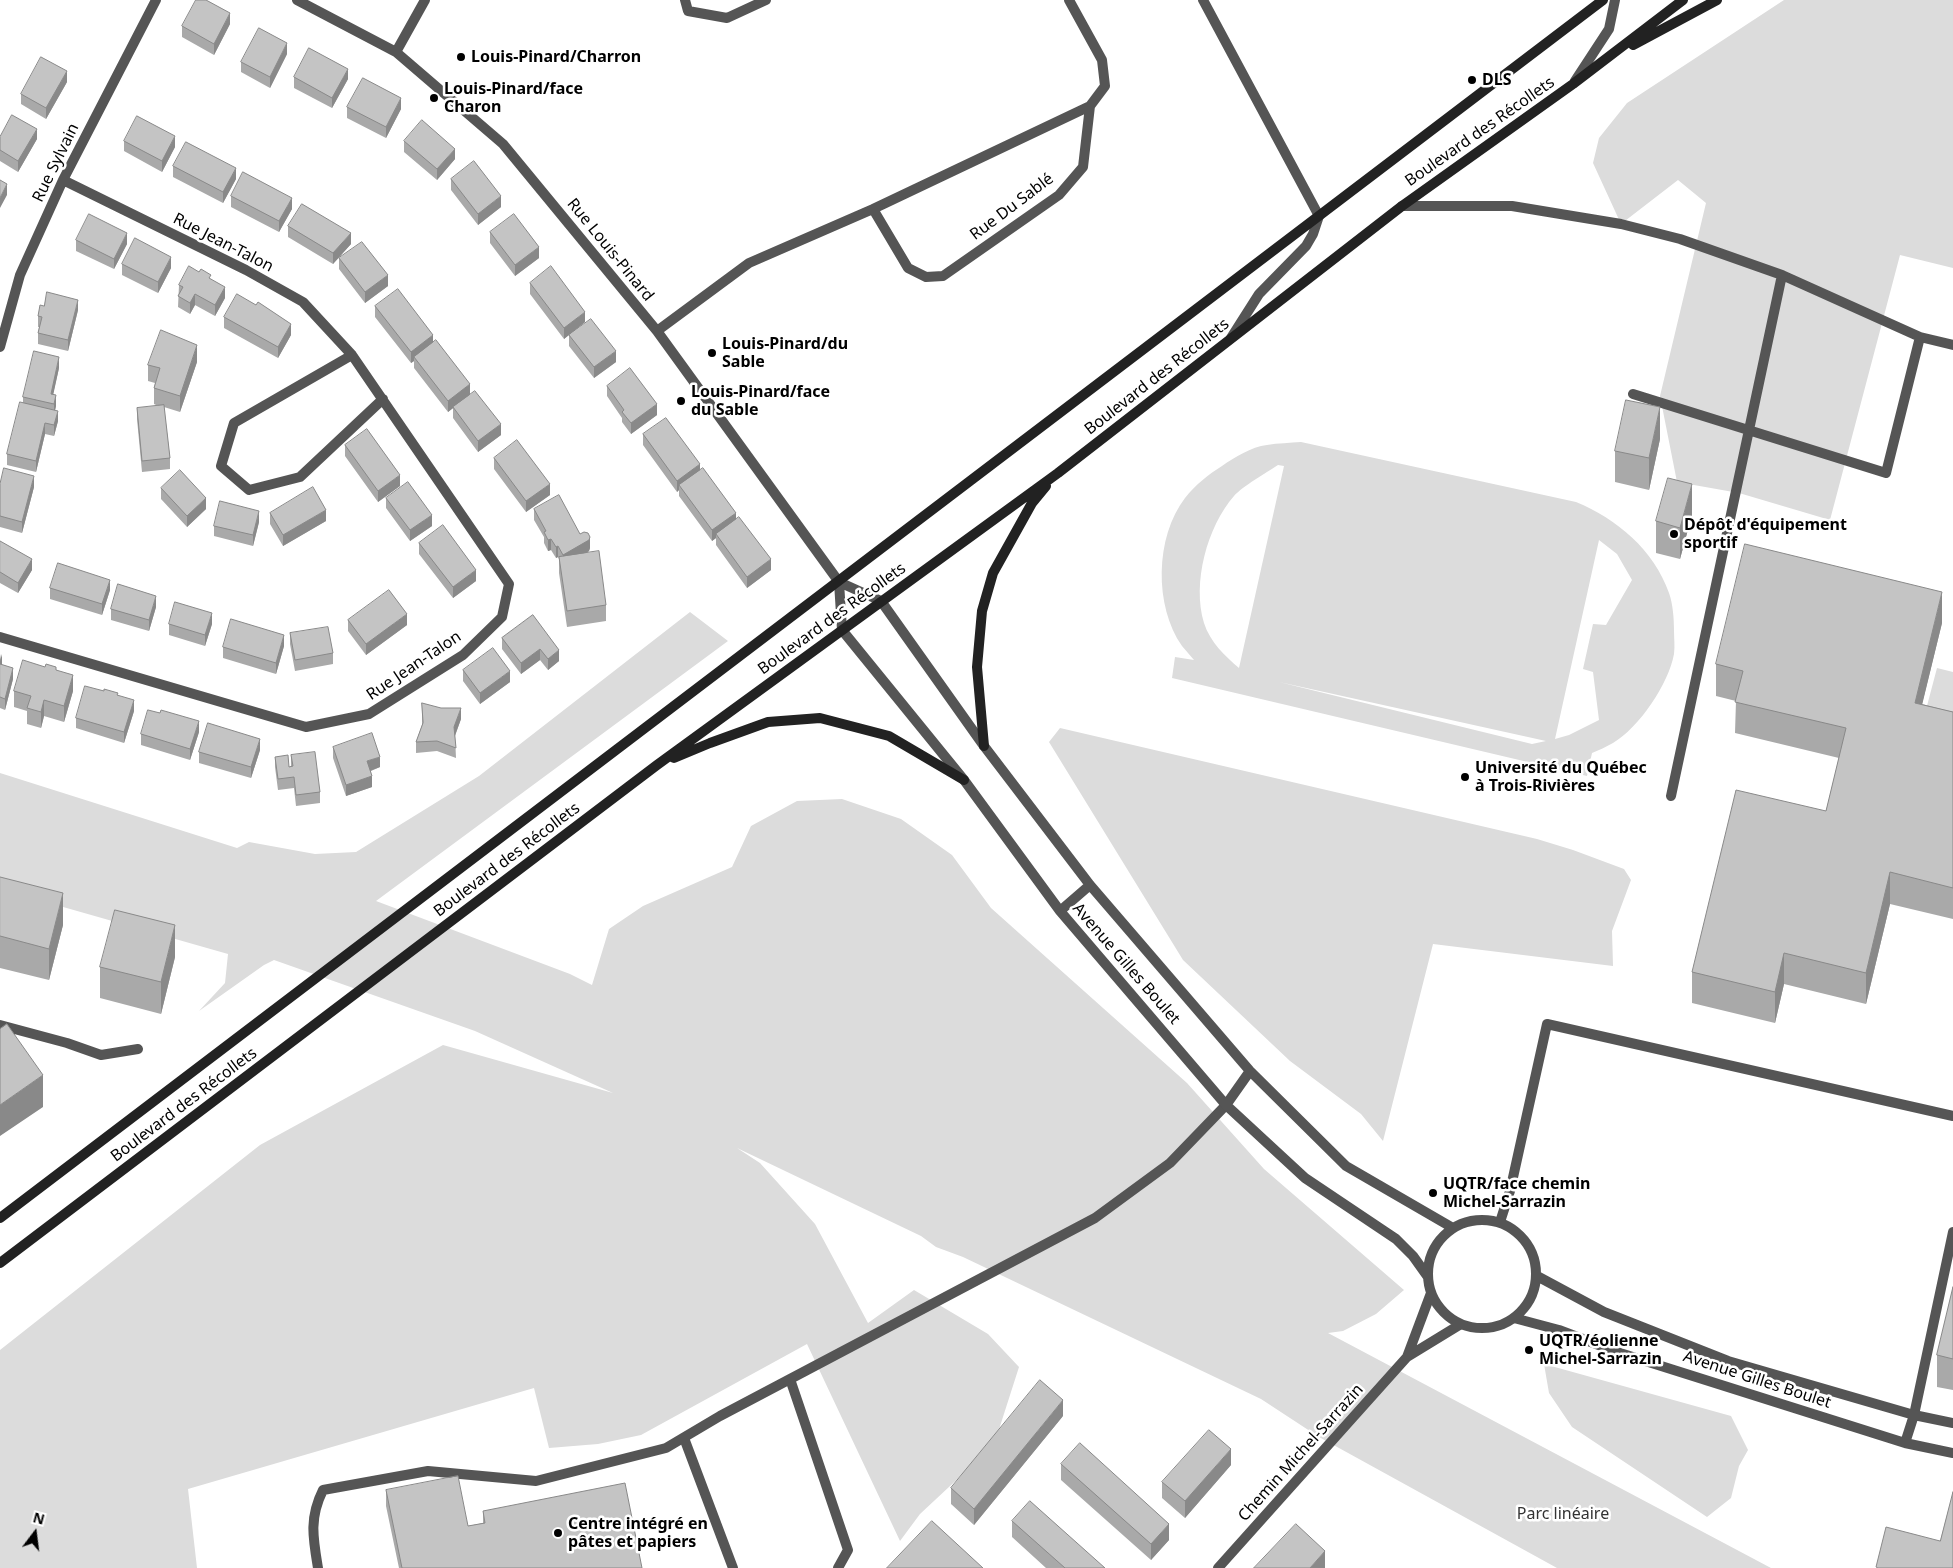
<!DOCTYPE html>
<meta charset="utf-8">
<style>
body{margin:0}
#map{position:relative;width:1953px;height:1568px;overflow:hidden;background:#fff;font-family:"Noto Sans",sans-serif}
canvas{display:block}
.north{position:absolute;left:10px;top:1508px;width:50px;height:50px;-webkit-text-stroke:4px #fff;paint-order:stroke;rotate:15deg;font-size:14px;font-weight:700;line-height:20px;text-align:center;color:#000}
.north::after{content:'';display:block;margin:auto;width:18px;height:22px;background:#000;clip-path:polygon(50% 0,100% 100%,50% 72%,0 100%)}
</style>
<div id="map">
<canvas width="1953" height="1568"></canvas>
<div class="north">N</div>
</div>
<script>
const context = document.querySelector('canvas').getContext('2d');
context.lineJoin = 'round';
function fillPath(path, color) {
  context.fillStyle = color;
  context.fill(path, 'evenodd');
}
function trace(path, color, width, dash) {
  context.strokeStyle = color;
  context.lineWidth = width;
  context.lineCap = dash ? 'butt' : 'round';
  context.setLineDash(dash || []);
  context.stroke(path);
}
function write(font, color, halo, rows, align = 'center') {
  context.font = font + ' "Noto Sans",sans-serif';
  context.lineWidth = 5;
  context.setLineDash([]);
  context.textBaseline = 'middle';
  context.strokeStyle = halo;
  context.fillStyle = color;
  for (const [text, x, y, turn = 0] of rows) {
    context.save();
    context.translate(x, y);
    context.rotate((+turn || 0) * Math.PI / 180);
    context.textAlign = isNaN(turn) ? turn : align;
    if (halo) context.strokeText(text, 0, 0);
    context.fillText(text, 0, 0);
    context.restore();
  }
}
fillPath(new Path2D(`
 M1784,0H1953V268L1900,255L1830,520L1739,493L1677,482L1660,396L1706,203L1678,180L1621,224L1593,163L1599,138L1627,103Z
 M1301,442L1576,502C1617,519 1654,550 1669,593C1673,604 1674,619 1674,631C1674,638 1675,646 1674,654C1669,683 1639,728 1613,743C1606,747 1599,750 1592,753L1587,776L1172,678L1175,657L1194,660C1190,655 1186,651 1182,646C1154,606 1155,537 1185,498C1195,485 1209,474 1222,466C1235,457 1251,447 1267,445C1278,443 1290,443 1301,442ZM1278,465L1284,466L1239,668C1225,656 1210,642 1204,623C1192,583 1207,527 1234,496C1243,486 1266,473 1278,465ZM1599,540L1617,554L1632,580L1606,625L1593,624L1583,669L1593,672L1599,720L1569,735L1555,739ZM1279,682L1546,741L1532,744Z
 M690,612L728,641L376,901L570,974L592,985L609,929L643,906L732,867L751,826L797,801L842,799L901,819L952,855L991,908L1187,1083L1264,1169L1404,1290L1376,1314L1343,1331L1328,1333L1771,1568H1557L1319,1437L1261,1399L963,1257L936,1247L921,1236L737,1148L760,1163L815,1224L868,1323L914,1290L988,1334L1019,1367L994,1445L920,1514L900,1541L807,1344L641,1435L598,1444L549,1448L534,1388L188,1489L197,1568H0V1350L260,1145L443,1045L613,1093L475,1031L274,960L264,965L199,1011L225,983L228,954L0,889V773L237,848L249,842L315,854L356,852L479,776Z
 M1937,668L1953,672V728L1923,721Z
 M1060,728L1537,839L1573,850L1624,869L1631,880L1612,931L1613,966L1433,944L1383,1141L1361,1114L1290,1061L1183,960L1049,742Z
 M1544,1364L1731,1416L1748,1450L1739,1466L1731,1498L1707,1517L1572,1427L1549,1393Z`), '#dcdcdc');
trace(new Path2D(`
 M1203,0L1319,216L1313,234L1306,246L1259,294L1231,338
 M1575,81L1609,29L1615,0
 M1402,206H1512L1621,224L1680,239L1782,275L1920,337L1953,345
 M1633,394L1886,473L1920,337
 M1671,796L1782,275
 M1500,1222L1510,1191L1547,1024L1953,1116
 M790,1379L848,1550L838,1568
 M1914,1415L1953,1232
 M684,1438L733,1568
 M318,1568C313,1538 309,1518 323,1490L428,1471L536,1481L666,1448L720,1416L1095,1218L1170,1163L1226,1105`), '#555', 10);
trace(new Path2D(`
 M297,0L396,52L503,144L657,331L839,582L881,601L984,746L1090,885L1250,1071L1346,1166L1453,1228
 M685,0L688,11L727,18L766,0
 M396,52L425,0
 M873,209L908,268L926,277L943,276L1059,195L1083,167L1090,106
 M657,331L749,263L873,209L1090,106L1105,86L1102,60L1069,0
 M0,347L20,275L63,180L156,0
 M352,355L234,423L221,466L249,490L300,477L383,399
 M839,582L842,630L964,780L1060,911L1226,1105L1305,1178L1396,1239L1413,1256L1428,1277
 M0,637L306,727L369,714L463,655L502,617L509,584L352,355L303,302L246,270L63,180
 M1060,911L1090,885
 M0,1025L67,1043L101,1055L138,1049
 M1226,1105L1250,1071
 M1428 1274a54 54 0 1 1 108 0a54 54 0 1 1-108 0Z
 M1537,1276L1604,1312L1728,1361L1914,1415L1953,1423
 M1431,1293L1407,1357L1461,1324
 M1514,1318L1559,1330L1620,1353L1905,1443L1953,1453
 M1905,1443L1914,1415
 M1218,1568L1407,1357`), '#555', 10);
trace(new Path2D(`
 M1633,45L1717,0
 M984,746L977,667L982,611L993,573L1032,503L1046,486
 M674,758L710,743L768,722L820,718L889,736L964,780
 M0,1218L1603,0
 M0,1263L657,765L1058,473L1402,206L1573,84L1683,0`), '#222', 10);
fillPath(new Path2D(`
 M230,24L214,55L182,37V26Z
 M287,54L270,88L241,72V62Z
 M294,77L348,79L332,108L294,88Z
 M67,82L46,119L21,104V94Z
 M347,107L401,109L386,138L347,118Z
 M0,137L37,139L18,172L0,161Z
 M124,141L175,147L162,172L124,151Z
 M404,141L455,159L437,180L404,152Z
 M173,166L236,179L223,203L173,177Z
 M451,179L501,207L478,225L451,190Z
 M231,196L292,209L279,232L231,207Z
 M288,226L351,244L333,264L288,237Z
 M490,232L539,258L515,276L490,243Z
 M76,240L127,244L114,269L76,251Z
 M339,258L388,286L365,303L339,269Z
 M122,264L171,268L158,293L122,275Z
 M211,279L225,298L215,316L195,305L190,314L178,307L179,285Z
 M530,283L585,322L564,339L530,294Z
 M44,306L78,310L68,351L38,344V333L39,327H38V316Z
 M375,306L433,342L470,395L501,435L478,452L453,418V408L448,412L414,368V361L411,363L375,317Z
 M224,317L291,335L278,358L224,328Z
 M569,335L616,362L594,378L569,346Z
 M197,362L180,412L164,407L170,458V469L142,472L137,419V408L158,406L154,404V388L155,383L148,381V365Z
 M59,368L53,394L56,406L55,410L58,421L54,436L45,434L36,472L7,465V454L23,402V397Z
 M607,386L657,415L631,434L622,422V418L607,396Z
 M643,434L700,471L736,520L771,570L747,588L716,545V538L712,541L679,496V490L677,492L643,445Z
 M1660,439L1649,490L1615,482V451Z
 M345,445L400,486L378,502L345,456Z
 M494,458L550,495L526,512L494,469Z
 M0,484L34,487L22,533L0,527Z
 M161,488L206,509L187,527L161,499Z
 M386,498L432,526L410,541L386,508Z
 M534,509L580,534L590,548L589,551L587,553L606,605V621L567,627L559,573V559L558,557L556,558L551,550L548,551L544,543V537L534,520Z
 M270,513L326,521L283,546L270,524Z
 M1692,515L1680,559L1656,553V521Z
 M259,522L253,546L214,536V526Z
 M0,541L32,570L18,593L0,583Z
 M419,543L476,581L453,598L419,554Z
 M50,588L110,590L102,615L50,599Z
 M156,607L149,631L111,620V609Z
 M533,615L559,661L548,670L540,660L521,674L502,649V638Z
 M348,620L407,625L366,655L348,631Z
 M1942,623L1922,704L1953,712V919L1890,904L1866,1004L1784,984L1775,1023L1692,1003V972L1826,811L1839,758L1735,733L1736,701L1716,696V664Z
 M169,624H212L205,646L169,635Z
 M290,633L333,653V664L295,671L290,644Z
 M284,646L276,674L223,658V647Z
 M0,654L2,665L13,679L5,710L0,708Z
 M56,670L73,691L64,722L44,716L41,728L27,724V711L14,707V691Z
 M463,670L510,682L480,704L463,681Z
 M118,695L134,711L124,743L76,728V718Z
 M422,703L461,719L455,736L456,758L437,751L416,753V742L422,725Z
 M199,732L190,760L141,745V734Z
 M333,747L380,767L371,771L372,787L346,796L333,758Z
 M260,750L251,778L199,763V752Z
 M291,755L320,792V803L296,806L294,788L278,790L275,767V757L289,767L291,766Z
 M0,877L63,925L49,980L0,968Z
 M175,957L161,1014L100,998V967Z
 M1953,1287V1390L1937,1387V1355Z
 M1063,1416L974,1525L951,1504V1488Z
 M1061,1464L1169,1540L1151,1560L1061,1480Z
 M1231,1465L1185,1518L1162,1498V1482Z
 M386,1490L468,1526L483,1523V1511L642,1568H399L386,1506Z
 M1012,1521L1105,1568H1046L1012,1537Z`), '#a9a9a9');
fillPath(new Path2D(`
 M230,13V24L214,55V44Z
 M287,43V54L270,88V77Z
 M348,69V79L332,108V98Z
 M67,71V82L46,119V108Z
 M401,98V109L386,138V127Z
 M37,129V139L18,172V161Z
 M175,136V147L162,172V161Z
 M455,149V159L437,180V169Z
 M236,168V179L223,203V192Z
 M7,184V195L0,208V198Z
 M501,196V207L478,225V214Z
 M292,198V209L279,232V221Z
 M127,233V244L114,269V259Z
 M351,233V244L333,264V253Z
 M539,247V258L515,276V265Z
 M171,257V268L158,293V282Z
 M388,275V286L365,303V292Z
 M225,287V298L215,316V305Z
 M195,294V305L190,314V303Z
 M78,300V310L68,351V340Z
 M585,312V322L564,339V328Z
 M291,324V335L278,358V347Z
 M433,335V346L414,357V361L411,363V352Z
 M197,345V362L180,412V396Z
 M616,351V362L594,378V367Z
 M59,357V368L51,405V394Z
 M470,384V395L448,412V401Z
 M56,395V406L54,415V404Z
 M657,404V415L631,434V423Z
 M1660,407V439L1649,490V458Z
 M58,411V421L54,436V425Z
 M45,423V434L36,472V461Z
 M501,424V435L478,452V441Z
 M700,464V475L679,485V490L677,492V481Z
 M400,475V486L378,502V491Z
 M34,476V487L22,533V522Z
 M550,484V495L526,512V501Z
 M1692,484V515L1680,559V528Z
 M206,498V509L187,527V516Z
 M326,510V521L283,546V535Z
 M259,511V522L253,546V535Z
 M736,513V524L716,534V538L712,541V530Z
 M432,515V526L410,541V530Z
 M590,537V548L589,551L563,566V555Z
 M551,539V550L548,551V540Z
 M558,546V557L556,558V547Z
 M32,559V570L18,593V583Z
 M771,559V570L747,588V577Z
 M476,570V581L453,598V587Z
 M110,580V590L102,615V604Z
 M1942,592V623L1915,734V703Z
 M156,596V607L149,631V620Z
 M212,613V624L205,646V635Z
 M407,614V625L366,655V644Z
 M284,635V646L276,674V663Z
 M540,649V660L521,674V663Z
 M559,650V661L548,670V659Z
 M2,654V665L0,672V661Z
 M13,668V679L5,710V699Z
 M510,671V682L480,704V693Z
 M73,675V691L64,722V706Z
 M44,700V716L41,728V712Z
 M134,700V711L124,743V732Z
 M461,708V719L454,738V727Z
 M199,721V732L190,760V749Z
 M260,739V750L251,778V767Z
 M380,757V767L367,772V761Z
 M372,776V787L346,796V785Z
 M1890,872V904L1866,1004V973Z
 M63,893V925L49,980V949Z
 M175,925V957L161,1014V982Z
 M1784,953V984L1775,1023V992Z
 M43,1075V1107L0,1136V1105Z
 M1063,1400V1416L974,1525V1509Z
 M1231,1449V1465L1185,1518V1501Z
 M1169,1524V1540L1151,1560V1544Z
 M1325,1551V1568H1310Z`), '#898989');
const building = new Path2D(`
 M196,0H206L230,13L214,44L182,26Z
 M259,28L287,43L270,77L241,62Z
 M309,48L348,69L332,98L294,77Z
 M41,57L67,71L46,108L21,94Z
 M363,78L401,98L386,127L347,107Z
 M12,115L37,129L18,161L0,150V137Z
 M137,116L175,136L162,161L124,141Z
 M422,120L455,149L437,169L404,141Z
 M186,142L236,168L223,192L173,166Z
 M474,161L501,196L478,214L451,179Z
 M243,172L292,198L279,221L231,196Z
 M0,180L7,184L0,198Z
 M302,204L351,233L333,253L288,226Z
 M89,214L127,233L114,259L76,240Z
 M514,214L539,247L515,265L490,232Z
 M135,238L171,257L158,282L122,264Z
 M362,242L388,275L365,292L339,258Z
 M189,266L199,272L201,269L211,275L209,278L225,287L215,305L195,294L190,303L178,296L183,287L179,285Z
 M551,266L585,312L564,328L530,283Z
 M398,289L433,335L411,352L375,306Z
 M47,292L78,300L68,340L38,333L42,317L38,316L40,305L44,306Z
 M237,294L256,305L258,302L291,324L278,347L224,317Z
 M591,319L616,351L594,367L569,335Z
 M161,330L197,345L180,396L154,388L160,368L148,365Z
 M436,340L470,384L448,401L414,357Z
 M34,351L59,357L51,394L56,395L54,404L23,397Z
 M630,368L657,404L631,423L622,412L624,410L607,386Z
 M475,391L501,424L478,441L453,407Z
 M1626,400L1660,407L1649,458L1615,451Z
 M20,402L58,411L54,425L45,423L36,461L7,454Z
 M164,405L170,458L142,461L137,408Z
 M666,418L700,464L677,481L643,434Z
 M367,429L400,475L378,491L345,445Z
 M517,440L550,484L526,501L494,458Z
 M4,468L34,476L22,522L0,516V484Z
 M703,468L736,513L712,530L679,485Z
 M180,470L206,498L187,516L161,488Z
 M1668,478L1692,484L1680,528L1656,521Z
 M408,482L432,515L410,530L386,498Z
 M313,487L326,510L283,535L270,513Z
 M559,495L580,534L584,532L588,533L590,537L589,540L563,555L558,546L556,547L551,539L548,540L544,532L546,531L534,509Z
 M220,501L259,511L253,535L214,526Z
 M739,517L771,559L747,577L716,534Z
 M443,525L476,570L453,587L419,543Z
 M0,541L32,559L18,583L0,572Z
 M1745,544L1942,592L1915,703L1953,712V888L1890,872L1866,973L1784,953L1775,992L1692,972L1736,790L1826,811L1846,728L1735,702L1743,671L1716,664Z
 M599,551L606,605L567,611L559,557Z
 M58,563L110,580L102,604L50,588Z
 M118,584L156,596L149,620L111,609Z
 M389,590L407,614L366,644L348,620Z
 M175,602L212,613L205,635L169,624Z
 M533,615L559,650L548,659L540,649L521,663L502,638Z
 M231,619L284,635L276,663L223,647Z
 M328,627L333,653L295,660L290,633Z
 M493,648L510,671L480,693L463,670Z
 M23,660L45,667L46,664L56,667V670L73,675L64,706L44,700L41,712L27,708L31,696L14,691Z
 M0,664L13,668L5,699L0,697Z
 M85,686L104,691V689L118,693L117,695L134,700L124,732L76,718Z
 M422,703L441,708H461L454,727L456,748L437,741L416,742L423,723Z
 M148,710L160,713L161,710L199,721L190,749L141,734Z
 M208,723L260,739L251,767L199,752Z
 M372,733L380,757L367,761L372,776L346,785L333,747Z
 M315,752L320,792L296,795L294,777L278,779L275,757L288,755L289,767L293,766L291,755Z
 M0,877L63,893L49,949L0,936Z
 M115,910L175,925L161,982L100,967Z
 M7,1024L43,1075L0,1105V1029Z
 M1953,1287V1359L1937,1355Z
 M1040,1380L1063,1400L974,1509L951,1488Z
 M1209,1430L1231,1449L1185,1501L1162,1482Z
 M1080,1443L1169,1524L1151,1544L1061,1464Z
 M458,1476L468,1526L485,1523L483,1511L625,1483L642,1568H402L386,1490Z
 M1953,1492V1568H1878L1876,1567L1886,1527L1940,1541Z
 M1030,1501L1105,1568H1065L1012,1521Z
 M932,1521L983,1568H887Z
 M1296,1524L1325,1551L1310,1568H1254Z`);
fillPath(building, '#c4c4c4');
trace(building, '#898989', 1);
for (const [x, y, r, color] of [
 [461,57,5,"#000"],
 [1472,80,5,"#000"],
 [434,98,5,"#000"],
 [712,353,5,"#000"],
 [681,401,5,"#000"],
 [1674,534,5,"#000"],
 [1465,777,5,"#000"],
 [1433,1193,5,"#000"],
 [1529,1350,5,"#000"],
 [558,1533,5,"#000"]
]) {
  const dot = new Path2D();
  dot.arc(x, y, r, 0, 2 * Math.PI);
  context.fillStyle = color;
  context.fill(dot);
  trace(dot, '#fff', 2);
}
write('bold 16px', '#000', '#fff', [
 ["Louis-Pinard/Charron",471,57],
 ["DLS",1482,80],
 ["Louis-Pinard/face",444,89],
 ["Charon",444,107],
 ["Louis-Pinard/du",722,344],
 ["Sable",722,362],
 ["Louis-Pinard/face",691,392],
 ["du Sable",691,410],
 ["Dépôt d'équipement",1684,525],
 ["sportif",1684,543],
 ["Université du Québec",1475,768],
 ["à Trois-Rivières",1475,786],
 ["UQTR/face chemin",1443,1184],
 ["Michel-Sarrazin",1443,1202],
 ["UQTR/éolienne",1539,1341],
 ["Michel-Sarrazin",1539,1359],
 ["Centre intégré en",568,1524],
 ["pâtes et papiers",568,1542]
], 'left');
write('16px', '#000', '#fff', [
 ["Boulevard des Récollets",1480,132,-35],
 ["Rue Sylvain",56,163,-64],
 ["Rue Du Sablé",1012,207,-37],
 ["Rue Jean-Talon",223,243,27],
 ["Rue Louis-Pinard",610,250,51],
 ["Boulevard des Récollets",1157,377,-38],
 ["Boulevard des Récollets",832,619,-36],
 ["Rue Jean-Talon",414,666,-34],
 ["Boulevard des Récollets",507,860,-37],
 ["Avenue Gilles Boulet",1126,964,49],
 ["Boulevard des Récollets",184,1105,-37],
 ["Avenue Gilles Boulet",1757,1380,18],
 ["Chemin Michel-Sarrazin",1301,1453,-48]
]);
write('16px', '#333', '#fff', [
 ["Parc linéaire",1563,1514]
]);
</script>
